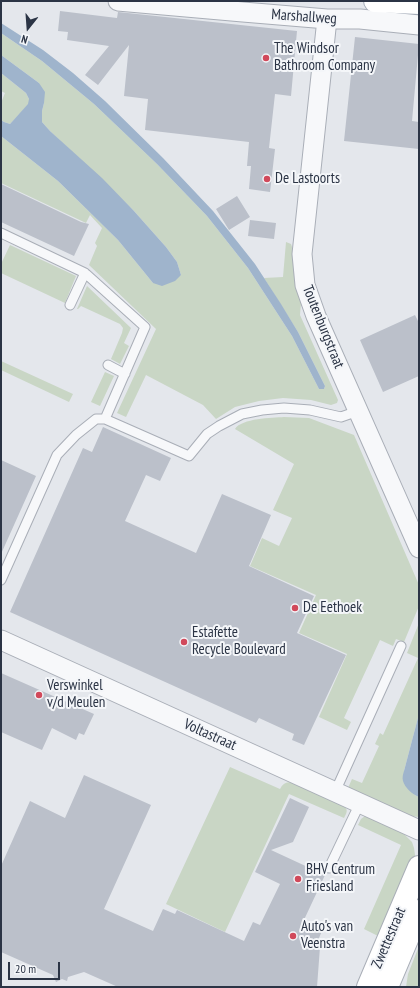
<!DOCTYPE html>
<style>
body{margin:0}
#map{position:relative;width:420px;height:988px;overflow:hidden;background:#e4e7ec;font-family:"PT Sans Narrow",sans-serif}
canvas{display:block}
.frame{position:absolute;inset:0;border:2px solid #2b3445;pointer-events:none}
.north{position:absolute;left:8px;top:8px;width:40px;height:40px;-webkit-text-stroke:3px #f4f6f9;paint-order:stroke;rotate:197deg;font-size:11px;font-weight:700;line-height:16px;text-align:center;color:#2b3445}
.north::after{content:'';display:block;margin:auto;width:14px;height:18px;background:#2b3445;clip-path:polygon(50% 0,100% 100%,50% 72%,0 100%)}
.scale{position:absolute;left:8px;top:962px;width:52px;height:18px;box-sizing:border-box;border:2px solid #2b3445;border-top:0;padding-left:5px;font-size:12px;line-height:14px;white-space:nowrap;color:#2b3445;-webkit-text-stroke:3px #f4f6f9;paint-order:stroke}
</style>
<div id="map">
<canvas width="420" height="988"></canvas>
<div class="frame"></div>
<div class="north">N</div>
<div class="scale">20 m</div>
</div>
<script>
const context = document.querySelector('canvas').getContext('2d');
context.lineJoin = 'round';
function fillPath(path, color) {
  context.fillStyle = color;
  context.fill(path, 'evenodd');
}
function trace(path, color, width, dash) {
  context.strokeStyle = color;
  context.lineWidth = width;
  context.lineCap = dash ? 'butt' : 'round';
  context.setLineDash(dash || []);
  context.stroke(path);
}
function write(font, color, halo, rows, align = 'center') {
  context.font = font + ' "PT Sans Narrow",sans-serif';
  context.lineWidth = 4;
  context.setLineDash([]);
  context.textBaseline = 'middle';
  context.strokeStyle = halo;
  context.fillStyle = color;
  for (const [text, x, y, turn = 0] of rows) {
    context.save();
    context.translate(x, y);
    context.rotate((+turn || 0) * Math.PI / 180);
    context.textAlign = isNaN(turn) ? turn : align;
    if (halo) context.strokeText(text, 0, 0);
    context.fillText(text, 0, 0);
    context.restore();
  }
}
fillPath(new Path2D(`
 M1,33L42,61L94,104L157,164L207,216L248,268L292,336L319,389H324L325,386L298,332L264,278L283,277L286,242L291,244L293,250L295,283L301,303L300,315L338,400L337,403L331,405L311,400L283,398L259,401L235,407L216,419L203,405L146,375L126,417L117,413L156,329L89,265L97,246L95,243L102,228L90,215L86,223L1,183V136L58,181L118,240L153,283L181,275L177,262L166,247L134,211L50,131L42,122V111L44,103L39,83L1,55Z
 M1,73L26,93L29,99V104L10,124L4,122L1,120V103L5,93L1,91Z
 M10,245L76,276L65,303L1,273V264Z
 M87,286L131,328L124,343L129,346L120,364L111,359L122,333L123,328L120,324L81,306L78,309H77Z
 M1,361L73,394L69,402L1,370Z
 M105,372L114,376L100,406L91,402Z
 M284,417L309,418L354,435L419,585V606L404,642L396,639L393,646L380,640L344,718L351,722L347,730L319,717L347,654L299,633L316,595L250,566L262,538L279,546L292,518L273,510L294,464L235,429C242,418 272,418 284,417Z
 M419,623V714L404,771L415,795L419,797V817L410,816L348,788L352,779L362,783L379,746L375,744L380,733L383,735L418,658L407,653Z
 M230,767L280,789C283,783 287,781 293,783L344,806C349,810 346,814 344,818L289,794L225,932L166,904Z
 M365,816L368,817L401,832L405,835L412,842L414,848L415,855V862L380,937L364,929L401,845L358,825L361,819Z
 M419,946V982L418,987H406L408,974Z`), '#c9d6c5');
fillPath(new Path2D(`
 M1,23L43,50L73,73L105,101L163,158L213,211L255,264L281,304L298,332L325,386L324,389H319L292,336L248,268L207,216L157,164L94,104L42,61L1,33Z
 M1,55L39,83L45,92L44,103L42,111V122L50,131L102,178L134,211L166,247L177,262L181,275L175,281L162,286L153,283L118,240L58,181L1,136V120L4,122L10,124L28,104L29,99L26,93L1,73Z
 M419,714V797C412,794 405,788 403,781C402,778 403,774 404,771Z`), '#9fb4cc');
fillPath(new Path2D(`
 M60,11L117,18L118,12L297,31L291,96L275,94L269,148L275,149L270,192L249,189L251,166H247L249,142L145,130L148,99L124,96L129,45L98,85L85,75L109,46L67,40L68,32L58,31Z
 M355,37L419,44L412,121L419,122V149L344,141Z
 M1,184L81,222L89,224L74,256L1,222Z
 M237,196L250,217L229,230L216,209Z
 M250,220L276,223L274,239L248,236Z
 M415,315L419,323V376L383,392L360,340Z
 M103,427L171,458L160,481L146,475L125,521L196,553L222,494L271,515L249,566L314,596L297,633L346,655L304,745L292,740L294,734L259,718L256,723L10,612L83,448L92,452Z
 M1,460L36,476L1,554Z
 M1,673L94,714L84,735L79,733L76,740L52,728L42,750L1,732Z
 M84,775L151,805L104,909L153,931L163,909L175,914L177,910L244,941L253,922L260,925L280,884L255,872L290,798L309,807L293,842L271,850L325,875L303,922L322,931L316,945L320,947L317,987H118L84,972L68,977L67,981L62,979L56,982L53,975L1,952V866L30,801L65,818Z`), '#bbc0ca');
const lane = new Path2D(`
 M1,233L85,273L145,327L105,419
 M70,305L85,273
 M108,365L125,374
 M1,580L57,455L76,435L96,419H105L189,456L207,434L219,426L242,414L262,410L284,408L310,410L341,417L358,411
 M335,792L401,646
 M329,868L360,803`);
const street = new Path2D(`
 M118,1L243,12L327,19H360L419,25
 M327,19L302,254L305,285L316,316L419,548
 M1,640L419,830`);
const secondary = new Path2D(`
 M368,987L419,867
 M387,987L419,911`);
const primary = new Path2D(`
 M375,1L419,3`);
trace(lane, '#a9aeb7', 11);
trace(street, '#a9aeb7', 21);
trace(secondary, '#a9aeb7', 24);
trace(primary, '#a3abb8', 24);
trace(lane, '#f7f8fa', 9);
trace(street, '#f7f8fa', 19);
trace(secondary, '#fff', 22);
trace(primary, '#fff', 22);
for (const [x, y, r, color] of [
 [266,58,4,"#d1495b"],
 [267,179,4,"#d1495b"],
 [295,608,4,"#d1495b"],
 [184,642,4,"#d1495b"],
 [39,695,4,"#d1495b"],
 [298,879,4,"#d1495b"],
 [293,936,4,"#d1495b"]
]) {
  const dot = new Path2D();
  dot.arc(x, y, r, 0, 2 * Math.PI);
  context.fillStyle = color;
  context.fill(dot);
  trace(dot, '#f4f6f9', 1.5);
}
write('15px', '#2b3445', '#f4f6f9', [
 ["Marshallweg",304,17,4],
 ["Toutenburgstraat",323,327,68],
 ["Voltastraat",210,735,24],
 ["Zwettestraat",389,938,-67]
]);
write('15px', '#2b3445', '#f4f6f9', [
 ["The Windsor",274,49],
 ["Bathroom Company",274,66],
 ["De Lastoorts",275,179],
 ["De Eethoek",303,608],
 ["Estafette",192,633],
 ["Recycle Boulevard",192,650],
 ["Verswinkel",47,686],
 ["v/d Meulen",47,703],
 ["BHV Centrum",306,870],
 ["Friesland",306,887],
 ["Auto's van",301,927],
 ["Veenstra",301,944]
], 'left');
</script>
